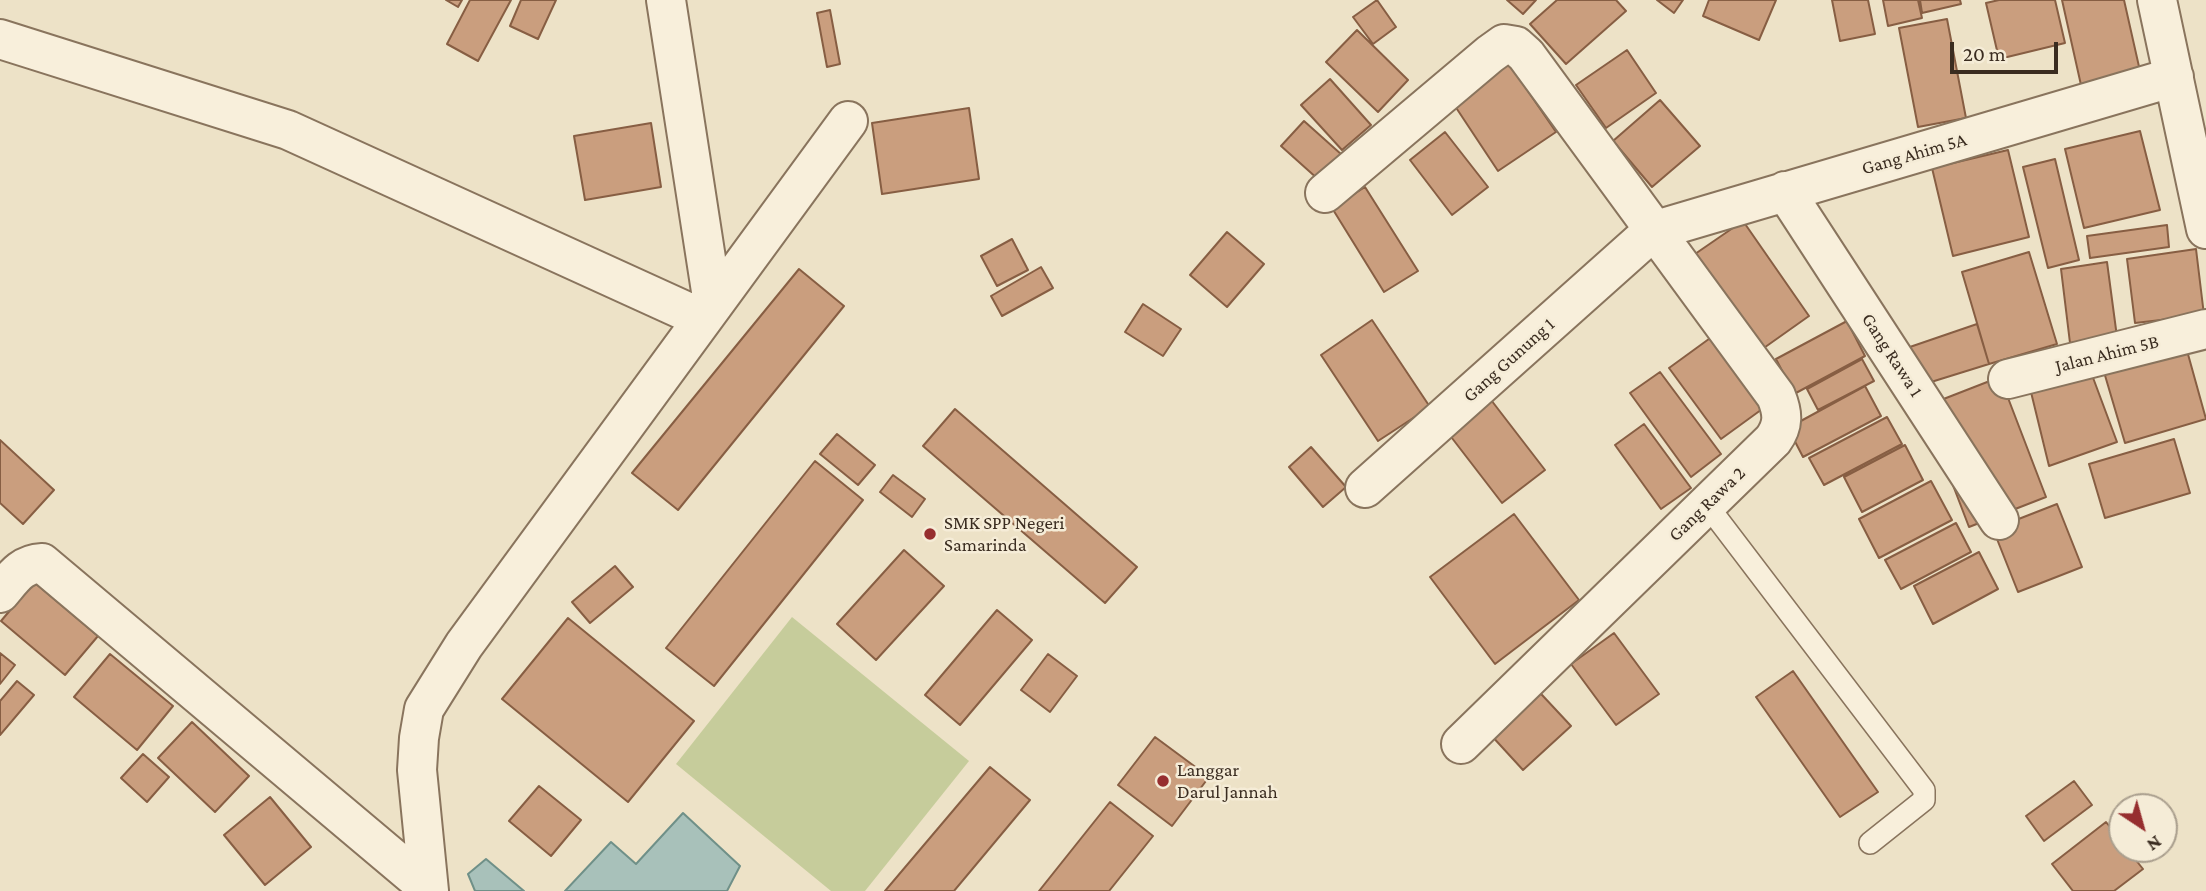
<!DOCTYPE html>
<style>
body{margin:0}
#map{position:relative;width:2206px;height:891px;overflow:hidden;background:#ede2c7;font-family:"Crimson Pro",serif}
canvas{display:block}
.north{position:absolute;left:2108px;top:793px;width:70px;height:70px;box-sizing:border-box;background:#f5ecd7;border:2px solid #aa9f8e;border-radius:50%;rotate:144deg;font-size:19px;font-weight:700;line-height:28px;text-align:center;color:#3a2c20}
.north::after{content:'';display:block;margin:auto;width:24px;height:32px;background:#962e2f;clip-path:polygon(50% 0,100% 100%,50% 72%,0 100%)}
.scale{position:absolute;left:1950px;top:42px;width:108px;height:32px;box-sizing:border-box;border:4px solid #3a2c20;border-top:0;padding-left:9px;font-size:21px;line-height:24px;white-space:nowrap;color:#3a2c20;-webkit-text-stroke:5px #f5ecd7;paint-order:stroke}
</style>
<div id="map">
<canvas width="2206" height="891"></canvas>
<div class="north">N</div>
<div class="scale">20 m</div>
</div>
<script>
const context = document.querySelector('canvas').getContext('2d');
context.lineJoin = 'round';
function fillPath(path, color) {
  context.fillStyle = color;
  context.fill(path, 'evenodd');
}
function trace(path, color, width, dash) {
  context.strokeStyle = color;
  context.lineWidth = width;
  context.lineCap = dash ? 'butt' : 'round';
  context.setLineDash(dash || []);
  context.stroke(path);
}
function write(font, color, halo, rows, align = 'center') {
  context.font = font + ' "Crimson Pro",serif';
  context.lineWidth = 5;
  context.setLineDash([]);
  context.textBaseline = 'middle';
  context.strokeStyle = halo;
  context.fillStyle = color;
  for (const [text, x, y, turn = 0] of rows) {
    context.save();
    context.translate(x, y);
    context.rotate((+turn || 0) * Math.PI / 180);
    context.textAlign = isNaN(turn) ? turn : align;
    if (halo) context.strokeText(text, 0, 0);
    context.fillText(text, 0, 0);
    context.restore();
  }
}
fillPath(new Path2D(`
 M792,617L969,761L865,891H831L676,764Z`), '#c6cc9b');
const water = new Path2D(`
 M683,813L740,866L727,891H565L611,842L636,864Z
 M486,859L524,891H475L468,874Z`);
fillPath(water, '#a8c1ba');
trace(water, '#6f9088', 2);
const building = new Path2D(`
 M446,0H462L458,7Z
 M470,0H511L478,61L447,44Z
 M521,0H556L538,39L510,26Z
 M1377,0L1396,27L1373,44L1353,17Z
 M1507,0H1536L1523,14Z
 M1557,0H1616L1626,11L1566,64L1530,24Z
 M1657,0H1683L1674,13Z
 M1709,0H1776L1759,40L1703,16Z
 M1832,0H1868L1875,34L1840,41Z
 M1883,0H1918L1922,18L1888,26Z
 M1920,0H1960L1961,4L1922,13Z
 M1999,0H2055L2065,43L1999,59L1986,3Z
 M2062,0H2124L2140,71L2081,85Z
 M830,10L840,64L827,67L817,13Z
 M1947,19L1966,118L1918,127L1899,28Z
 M1357,30L1408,80L1378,112L1326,62Z
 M1627,50L1656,93L1606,128L1576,85Z
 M1506,59L1556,132L1498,171L1449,97Z
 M1330,79L1371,125L1342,150L1301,105Z
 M1660,100L1700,146L1652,187L1613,141Z
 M969,108L979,179L882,194L872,123Z
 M1304,121L1342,155L1319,180L1281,146Z
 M651,123L661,187L585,200L574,136Z
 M2140,131L2160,210L2084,228L2065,149Z
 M1445,132L1488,187L1452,215L1410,160Z
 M2008,150L2029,237L1953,256L1932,168Z
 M2055,159L2079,260L2048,268L2023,167Z
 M1365,187L1418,271L1384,292L1332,208Z
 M1743,221L1809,316L1761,350L1695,254Z
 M2167,225L2169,247L2090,258L2087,236Z
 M1227,232L1264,264L1227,307L1190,275Z
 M1012,239L1028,270L997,286L981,256Z
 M2196,249L2204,315L2135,323L2127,259Z
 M2029,252L2057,344L1989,364L1962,272Z
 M2107,262L2117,337L2070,343L2061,269Z
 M1041,267L1053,288L1002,316L991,296Z
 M799,269L844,306L678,510L632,473Z
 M1143,304L1181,329L1163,356L1125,332Z
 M1372,320L1430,407L1378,441L1321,355Z
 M1847,321L1865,356L1794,394L1776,359Z
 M1977,324L1989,364L1915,387L1904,349Z
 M1713,336L1765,407L1721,439L1669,368Z
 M2186,347L2206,419L2125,443L2104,372Z
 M1862,359L1874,381L1818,410L1807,389Z
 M1660,372L1721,454L1691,477L1630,393Z
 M2092,375L2117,442L2049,466L2030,388Z
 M2000,377L2046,497L1969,527L1923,407Z
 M1865,386L1881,416L1803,457L1788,428Z
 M1488,396L1545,470L1502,503L1445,429Z
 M955,409L1137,567L1105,603L923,446Z
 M1887,417L1902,444L1824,485L1809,458Z
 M1644,424L1691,488L1661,509L1615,445Z
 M837,434L875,465L858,485L820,454Z
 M2174,439L2190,493L2105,518L2089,464Z
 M0,440L54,490L23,524L0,503Z
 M1905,445L1923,480L1862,512L1844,477Z
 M1311,447L1346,487L1323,507L1289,467Z
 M815,461L863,500L714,686L666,648Z
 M893,475L925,499L912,517L880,492Z
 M1931,481L1952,520L1879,558L1859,519Z
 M2057,504L2082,567L2018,592L1993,529Z
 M1514,514L1579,600L1495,664L1430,577Z
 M1956,523L1971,552L1901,589L1885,560Z
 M904,550L944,586L876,660L837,624Z
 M1979,552L1998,589L1933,624L1914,586Z
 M615,566L633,587L590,623L572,602Z
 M34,582L98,636L65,675L1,621Z
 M997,610L1032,640L960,725L925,695Z
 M568,618L694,721L628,802L502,699Z
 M1614,633L1659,694L1616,725L1571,664Z
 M0,653L15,665L0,684Z
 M110,654L173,706L137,750L74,697Z
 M1048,654L1077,676L1050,712L1021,690Z
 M1793,671L1878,792L1840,817L1756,697Z
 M17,681L34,695L0,735V701Z
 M1529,681L1571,726L1523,770L1490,734Z
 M192,722L249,776L215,812L158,758Z
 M1155,737L1209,777L1172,826L1118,785Z
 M143,754L169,777L147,802L121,778Z
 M990,767L1030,800L954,891H885Z
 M2074,781L2092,805L2044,841L2026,816Z
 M539,786L581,820L551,856L509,821Z
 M270,797L311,847L265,885L224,835Z
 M1110,802L1153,836L1109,891H1039Z
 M2106,822L2122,842V849H2127L2143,869L2114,891H2073L2052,864Z`);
fillPath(building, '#ca9e7e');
trace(building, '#875e43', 2);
const lane = new Path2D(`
 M1707,505L1924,790V800L1870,843`);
const street = new Path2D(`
 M666,0L713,304
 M2157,0L2206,229
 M0,39L288,130L703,319L848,121
 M1785,191L1999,520
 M1325,193L1490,54L1504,44L1516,46L1526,55L1776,396C1783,413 1784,425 1773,440L1461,744
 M2008,379L2206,329
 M1365,488L1653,231L2174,77
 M0,593C13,578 21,564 42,563L427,887
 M429,891L417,770L419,738L424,709L464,645L703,319`);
trace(lane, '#89745d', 24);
trace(street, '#89745d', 42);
trace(lane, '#f8efdb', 21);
trace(street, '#f8efdb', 38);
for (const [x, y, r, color] of [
 [930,534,7,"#962e2f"],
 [1163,781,7,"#962e2f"]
]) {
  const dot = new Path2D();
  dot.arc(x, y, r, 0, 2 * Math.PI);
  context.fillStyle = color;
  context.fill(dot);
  trace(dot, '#f5ecd7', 2.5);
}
write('19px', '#3a2c20', '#f5ecd7', [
 ["Gang Ahim 5A",1914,154,-16],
 ["Jalan Ahim 5B",2107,354,-14],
 ["Gang Rawa 1",1892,355,57],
 ["Gang Gunung 1",1509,360,-42],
 ["Gang Rawa 2",1707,504,-44]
]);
write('19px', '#3a2c20', '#f5ecd7', [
 ["SMK SPP Negeri",944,523],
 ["Samarinda",944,545],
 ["Langgar",1177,770],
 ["Darul Jannah",1177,792]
], 'left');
</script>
